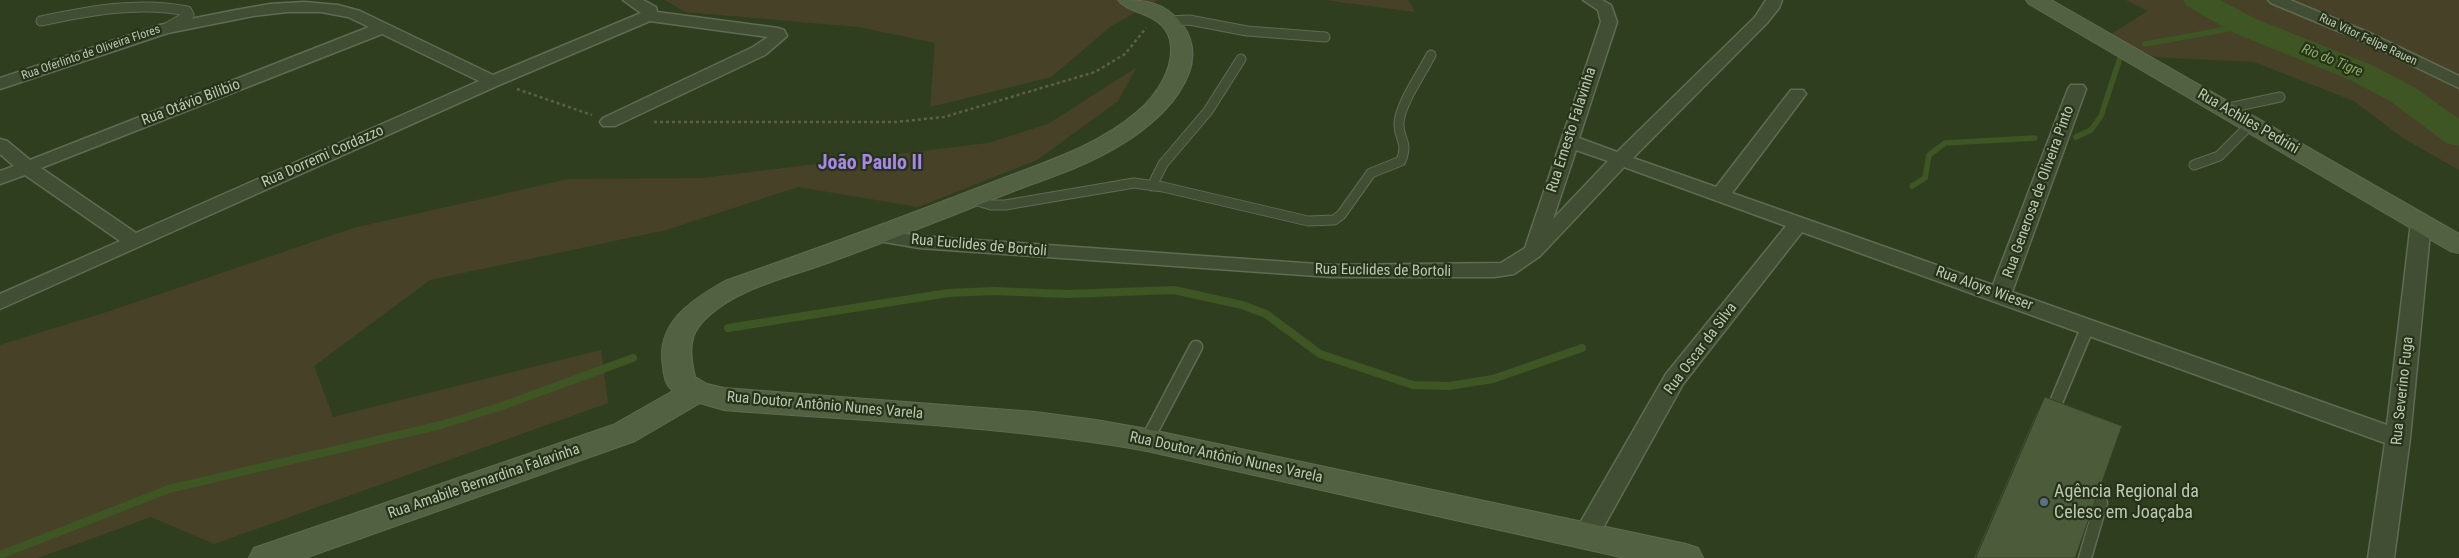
<!DOCTYPE html>
<meta charset="utf-8">
<style>
body{margin:0}
canvas{display:block;background:#303e20}
</style>
<canvas width="2459" height="558"></canvas>
<script>
const context = document.querySelector('canvas').getContext('2d');
context.lineJoin = 'round';
function fillPath(path, color) {
  context.fillStyle = color;
  context.fill(path, 'evenodd');
}
function trace(path, color, width, dash) {
  context.strokeStyle = color;
  context.lineWidth = width;
  context.lineCap = dash ? 'butt' : 'round';
  context.setLineDash(dash || []);
  context.stroke(path);
}
function write(font, color, halo, rows, align = 'center') {
  context.font = font + ' "Roboto Condensed",sans-serif';
  context.lineWidth = 4.5;
  context.setLineDash([]);
  context.textBaseline = 'middle';
  context.strokeStyle = halo;
  context.fillStyle = color;
  for (const [text, x, y, turn = 0] of rows) {
    context.save();
    context.translate(x, y);
    context.rotate((+turn || 0) * Math.PI / 180);
    context.textAlign = isNaN(turn) ? turn : align;
    if (halo) context.strokeText(text, 0, 0);
    context.fillText(text, 0, 0);
    context.restore();
  }
}
fillPath(new Path2D(`
 M665,0H1158L1111,26L1051,77L930,107L935,43L859,27L685,12Z
 M1325,0H1408L1415,12Z
 M2126,0H2459V170L2403,138L2354,101L2254,62L2154,57L2108,36L2148,11Z
 M1136,68L1118,101L1037,160L918,207L798,187L666,230L430,280L314,366L333,417L601,350L608,403L214,544L151,517L38,558H0V345L107,312L354,228L569,179L702,178L988,143L1048,124Z`), '#474227');
trace(new Path2D(`
 M2145,44L2245,26
 M2076,137L2091,130L2101,116L2120,58
 M1912,186L1925,178L1929,155L1945,143L2035,138`), '#3e5524', 5.5);
trace(new Path2D(`
 M728,328L948,293L994,291L1067,294L1174,290L1242,305L1266,314L1320,354L1413,385L1449,386L1493,379L1582,348
 M0,555L169,489L441,425L502,406L633,358`), '#3e5524', 8);
fillPath(new Path2D(`
 M2183,0H2220L2256,19L2374,66L2414,87L2459,119V146L2446,143L2390,101L2350,80L2234,33L2187,6Z`), '#3e5524');
const laneFar1 = new Path2D(`
 M41,21C88,11 139,1 187,11L189,15L168,27
 M1168,21L1189,20L1247,31L1325,37
 M2224,109L2280,97
 M2194,165L2219,156L2251,124
 M1152,186L1163,164L1208,111L1241,59
 M972,199L991,205H1005L1134,183L1163,187L1308,221L1334,220L1341,215L1371,173L1401,161C1409,140 1398,140 1399,123C1400,104 1422,73 1431,55`);
const lane = new Path2D(`
 M2052,412L2088,326
 M1147,440L1196,347
 M2085,558L2101,503`);
const street = new Path2D(`
 M623,0H643L656,7L657,12L778,28L784,30L787,36L765,55L615,126H603L600,122L603,118L753,47L768,37L650,21L499,85L0,309V294L120,241L25,175L0,184V171L14,166L0,154V139L7,141L30,160L369,27L348,17L321,12H287L253,16L168,33L0,89V78L160,25L236,10L270,4L304,2L338,5L360,11L493,75L641,13ZM382,34L479,81L136,233L41,168Z
 M1583,0H1602L1611,5L1617,22L1579,138L1617,152L1755,17L1766,0H1782L1779,8L1767,23L1633,158L1716,187L1791,90H1803L1806,94L1803,98L1732,193L1993,285L2068,89L2071,85H2083L2086,89L2012,292L2387,425L2411,222L2414,218L2421,216L2428,218L2431,222L2410,438L2394,558H2368L2385,443L1802,232L1683,384L1594,544L1585,547L1576,544L1572,537L1666,374L1786,226L1624,167L1540,256L1514,274L1494,277H1331L919,248L873,240L870,236L873,232L880,230L919,236L1331,265L1501,263L1525,248L1601,22L1598,10ZM1576,150L1608,161L1553,219Z
 M2268,0H2290L2372,34L2459,76V88L2360,40L2271,3Z`);
const secondary = new Path2D(`
 M1118,0C1144,0 1164,1 1182,24C1216,70 1158,123 1122,144C1087,166 1048,178 1011,192C951,216 891,240 830,262C788,278 729,289 699,326C688,340 691,360 695,377L707,384L724,388L1035,412L1096,420L1147,429L1686,544L1698,548L1703,558H1625L1147,451C1008,426 865,421 724,410L700,403L635,441L305,558H249L254,548L613,425L673,391C665,385 664,375 663,366C655,323 693,299 725,281C814,250 903,217 991,183C1041,163 1095,148 1137,112C1156,96 1176,67 1170,40C1163,12 1129,15 1118,0Z
 M2026,0H2051L2459,234V253L2450,251L2029,4Z`);
trace(laneFar1, '#5f6b52', 11);
trace(lane, '#5f6b52', 15);
trace(street, '#5f6b52', 3);
trace(secondary, '#5f6b52', 2);
trace(new Path2D(`
 M517,89L592,115
 M654,122H896L944,117L1095,72L1125,54L1146,28`), '#5f5f44', 2.5, [3, 3]);
trace(laneFar1, '#424e34', 9);
trace(lane, '#424e34', 12);
fillPath(street, '#424e34');
fillPath(secondary, '#516142');
fillPath(new Path2D(`
 M2045,397L2075,558H1974L2035,416Z`), '#414e31');
const building = new Path2D(`
 M2045,397L2122,426L2075,558H1976Z`);
fillPath(building, '#4c5b39');
trace(building, '#354028', 1);
for (const [x, y, r, color] of [
 [2044,502,5,"#5c6f8a"]
]) {
  const dot = new Path2D();
  dot.arc(x, y, r, 0, 2 * Math.PI);
  context.fillStyle = color;
  context.fill(dot);
  trace(dot, '#263219', 2);
}
write('12px', '#bcc9af', '#263219', [
 ["Rua Vitor Felipe Rauen",2368,40,25],
 ["Rua Oferlinto de Oliveira Flores",91,53,-19]
]);
write('italic 14px', '#8bac64', '#263219', [
 ["Rio do Tigre",2332,61,22]
]);
write('15px', '#bcc9af', '#263219', [
 ["Rua Otávio Bilibio",191,103,-21],
 ["Rua Achiles Pedrini",2248,122,30],
 ["Rua Ernesto Falavinha",1572,130,-72],
 ["Rua Dorremi Cordazzo",323,157,-24],
 ["Rua Generosa de Oliveira Pinto",2039,192,-70],
 ["Rua Euclides de Bortoli",979,246,5],
 ["Rua Euclides de Bortoli",1383,271,1],
 ["Rua Aloys Wieser",1984,289,20],
 ["Rua Oscar da Silva",1701,349,-53],
 ["Rua Severino Fuga",2403,391,-84],
 ["Rua Doutor Antônio Nunes Varela",825,406,5],
 ["Rua Doutor Antônio Nunes Varela",1226,458,12],
 ["Rua Amabile Bernardina Falavinha",484,482,-19]
]);
write('18px', '#bcc9af', '#263219', [
 ["Agência Regional da",2054,492],
 ["Celesc em Joaçaba",2054,513]
], 'left');
write('bold 20px', '#a787e9', '#263219', [
 ["João Paulo II",870,164]
]);
</script>
